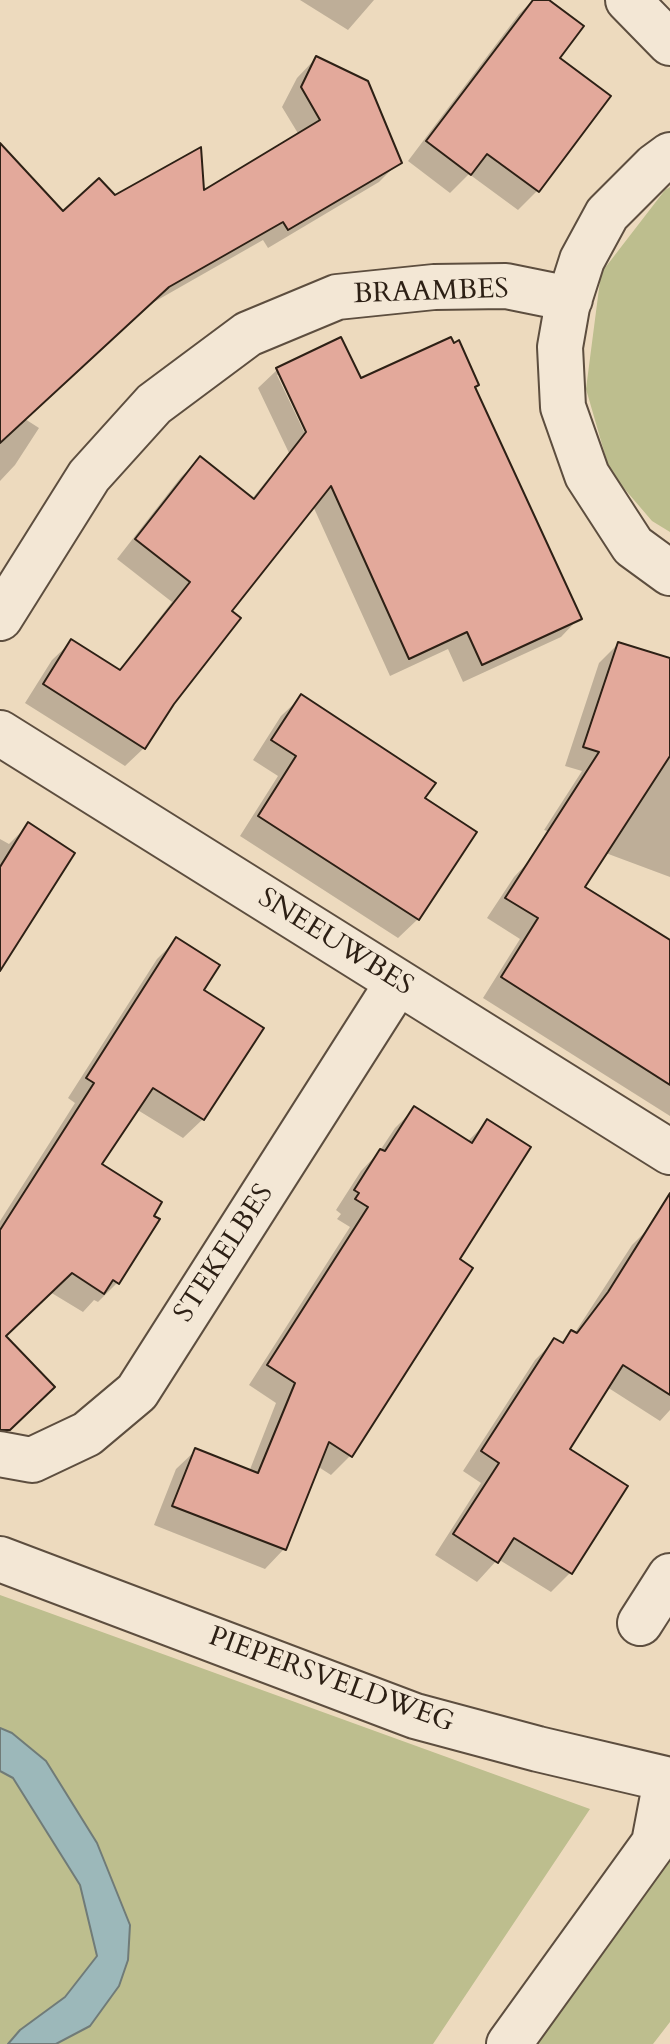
<!DOCTYPE html>
<style>
body{margin:0}
canvas{display:block;background:#eddabe}
</style>
<canvas width="670" height="2044"></canvas>
<script>
const context = document.querySelector('canvas').getContext('2d');
context.lineJoin = 'round';
function fillPath(path, color) {
  context.fillStyle = color;
  context.fill(path, 'evenodd');
}
function trace(path, color, width, dash) {
  context.strokeStyle = color;
  context.lineWidth = width;
  context.lineCap = dash ? 'butt' : 'round';
  context.setLineDash(dash || []);
  context.stroke(path);
}
function write(font, color, halo, rows, align = 'center') {
  context.font = font + ' Cardo,serif';
  context.lineWidth = 8;
  context.setLineDash([]);
  context.textBaseline = 'middle';
  context.strokeStyle = halo;
  context.fillStyle = color;
  for (const [text, x, y, turn = 0] of rows) {
    context.save();
    context.translate(x, y);
    context.rotate((+turn || 0) * Math.PI / 180);
    context.textAlign = isNaN(turn) ? turn : align;
    if (halo) context.strokeText(text, 0, 0);
    context.fillText(text, 0, 0);
    context.restore();
  }
}
fillPath(new Path2D(`
 M670,187V532L652,521L610,472L586,389L601,273L665,190Z
 M0,1595L590,1809L433,2044H56L90,2026L119,1986L97,1843L46,1761L12,1733L0,1728Z
 M0,1771L13,1778L80,1885L97,1957L65,1997L20,2030L8,2044H0Z
 M670,1855V2022L653,2044H532Z`), '#bdbe8e');
const water = new Path2D(`
 M0,1728L12,1733L46,1761L97,1843L130,1925L128,1960L119,1986L90,2026L56,2044H8L20,2030L65,1997L97,1956L80,1885L13,1778L0,1771Z`);
fillPath(water, '#9cb8ba');
trace(water, '#707b78', 2);
fillPath(new Path2D(`
 M300,0H374L348,30Z
 M533,0H546L557,58L608,97L537,191L518,210L469,174L450,193L408,161L519,14Z
 M316,58L399,162L379,182L268,248L263,240L147,306L25,419L39,428L15,465L0,481V310L115,197L203,193L299,135L282,107L297,78Z
 M277,370L360,381L473,388L579,618L561,637L463,682L448,649L390,676L313,506L229,612L144,748L125,766L25,703L52,660L71,642L118,671L172,602L117,559L181,477L200,459L251,500L289,453L258,388ZM277,375H281L312,440L309,442Z
 M618,644L670,661V877L544,830L582,771L565,766L599,663Z
 M301,697L422,798L418,919L398,938L240,836L278,776L253,760L281,716Z
 M28,825L0,967V839L9,844Z
 M533,857L670,942V1116L483,998L520,939L487,918L514,877Z
 M176,940L201,991L203,1119L183,1138L136,1109L100,1165L117,1283L98,1302L94,1300L83,1312L50,1292L4,1337L52,1387L0,1438V1221L75,1103L68,1098L157,959Z
 M414,1109L467,1142L487,1122L351,1455L331,1475L317,1466L284,1549L265,1569L154,1525L176,1469L196,1450L249,1472L276,1403L249,1385L350,1227L337,1219L341,1214L336,1210L361,1171L379,1152L395,1128Z
 M651,1226L670,1238V1410L660,1421L607,1387L567,1450L570,1573L551,1592L498,1559L477,1582L435,1555L481,1483L463,1471L535,1360L555,1340L560,1344L572,1332L574,1334L632,1245Z`), '#0003');
const building = new Path2D(`
 M533,0H549L584,26L560,58L611,96L539,192L487,154L471,175L426,141Z
 M316,56L368,81L402,163L288,230L283,222L169,287L0,443V143L63,211L99,178L115,195L201,147L204,190L320,120L301,87Z
 M341,337L361,378L451,337L454,343L459,340L479,385L475,387L582,619L482,665L467,632L409,659L331,486L232,611L241,618L174,704L145,749L43,684L71,639L120,670L190,582L135,539L200,456L254,499L306,432L276,368Z
 M618,642L670,658V756L585,887L670,940V1085L501,977L538,918L505,898L599,752L583,747Z
 M301,694L436,783L425,798L477,832L419,920L258,816L296,756L271,740Z
 M28,822L75,853L0,971V867Z
 M176,937L220,965L204,990L264,1028L204,1120L153,1088L102,1164L162,1202L154,1216L160,1219L119,1284L113,1280L104,1294L72,1273L6,1336L55,1387L10,1430H0V1230L94,1083L86,1078Z
 M414,1106L472,1143L487,1119L531,1147L460,1259L473,1268L352,1457L329,1442L286,1550L172,1506L195,1448L258,1473L295,1383L267,1365L368,1207L355,1199L359,1193L354,1190L380,1149L385,1151Z
 M670,1193V1395L623,1365L570,1449L628,1486L572,1574L514,1538L498,1563L453,1534L499,1463L481,1451L554,1338L563,1343L571,1330L577,1333L608,1292Z`);
fillPath(building, '#e3a99b');
trace(building, '#2d2015', 2);
const minor = new Path2D(`
 M628,0L670,43
 M670,155L655,166L607,214L582,260L567,307L560,347L563,407L587,475L633,546L670,573
 M0,618L89,476L154,404L248,334L337,297L434,287L506,286L570,299
 M0,733L670,1152
 M0,1454L32,1460L87,1434L137,1392L398,982
 M0,1559L415,1716L538,1749L670,1780
 M640,1623L670,1576
 M509,2044L654,1843L666,1780`);
trace(minor, '#5d4e3f', 48);
trace(minor, '#f3e7d5', 44);
write('28px', '#2d2015', '#f3e7d5', [
 ["BRAAMBES",431,293,-2],
 ["SNEEUWBES",335,943,32],
 ["STEKELBES",225,1254,-57],
 ["PIEPERSVELDWEG",331,1681,20]
]);
</script>
